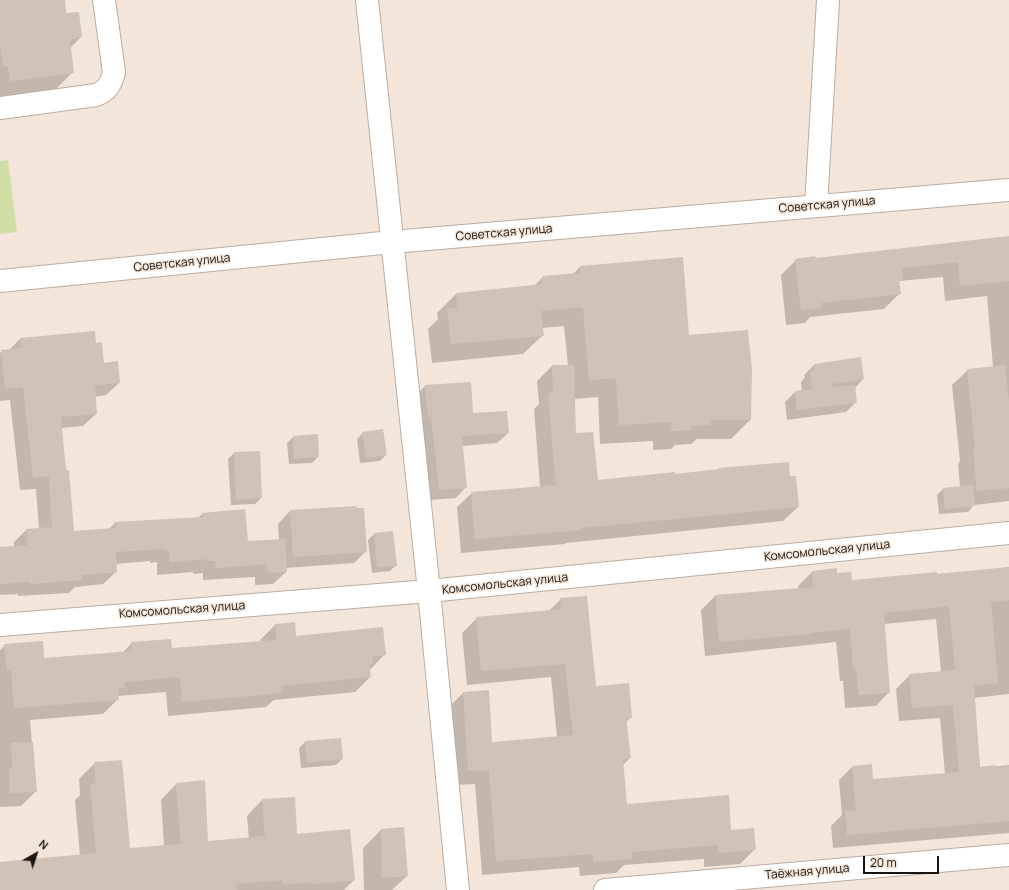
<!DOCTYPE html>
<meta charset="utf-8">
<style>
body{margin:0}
#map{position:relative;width:1009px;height:890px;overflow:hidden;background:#f3e5da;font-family:Manrope,sans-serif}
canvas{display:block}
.north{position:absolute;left:16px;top:834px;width:40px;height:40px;-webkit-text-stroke:3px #f3e5da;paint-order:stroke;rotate:39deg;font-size:11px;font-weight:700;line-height:16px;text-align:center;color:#191410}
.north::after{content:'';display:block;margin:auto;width:14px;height:18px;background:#191410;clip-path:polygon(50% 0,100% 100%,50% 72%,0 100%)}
.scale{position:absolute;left:863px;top:856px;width:76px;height:18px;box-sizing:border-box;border:2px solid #191410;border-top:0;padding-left:5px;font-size:12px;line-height:14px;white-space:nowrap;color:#191410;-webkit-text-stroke:3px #f3e5da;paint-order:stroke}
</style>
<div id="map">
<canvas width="1009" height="890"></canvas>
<div class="north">N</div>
<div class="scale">20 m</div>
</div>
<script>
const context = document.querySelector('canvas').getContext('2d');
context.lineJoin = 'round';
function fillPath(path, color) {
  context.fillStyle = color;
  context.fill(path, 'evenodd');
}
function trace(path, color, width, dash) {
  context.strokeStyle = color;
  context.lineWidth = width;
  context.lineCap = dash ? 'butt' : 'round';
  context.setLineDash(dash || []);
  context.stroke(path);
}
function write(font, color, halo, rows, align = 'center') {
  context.font = font + ' Manrope,sans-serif';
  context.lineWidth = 3;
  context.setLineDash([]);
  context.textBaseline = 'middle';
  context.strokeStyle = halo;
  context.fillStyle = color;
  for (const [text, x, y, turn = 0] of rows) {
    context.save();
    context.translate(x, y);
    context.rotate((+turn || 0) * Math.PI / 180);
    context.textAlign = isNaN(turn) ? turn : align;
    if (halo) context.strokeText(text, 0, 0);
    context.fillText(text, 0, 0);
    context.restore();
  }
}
fillPath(new Path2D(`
 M8,160L17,232L0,234V161Z`), '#d0dea6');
fillPath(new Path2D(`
 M0,0H64L66,15L81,37L70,48L73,72L50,95L0,101Z
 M1009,237V501L974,505L968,512L939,514L937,495L943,489L960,487L958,464L960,461L952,385L968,370L993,367L987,296L945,301L943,277L899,281L898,282L900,293L884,309L810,317L805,323L786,325L781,275L796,260L815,259Z
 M580,267L688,337L750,420L731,439H697L691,444L675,445L671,449L653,450V441L600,444L598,397L574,399L575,434L597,481L674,475L717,470L719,469L790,477L798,507L783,521L566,543L565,544L461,553L457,507L472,493L540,487L534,409L539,404L537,381L552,366H568L564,326L542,328L543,335L523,354L432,363L428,329L438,319L437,313L456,294L534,286L543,277L573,274Z
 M20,339L95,344L103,364L119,383L106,395L94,397L96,414L83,426L61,428L73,532L109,529L115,523L198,518L202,514L247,542L279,540L278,524L290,511L366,551L354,563L286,568V572L273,584L255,585V577L203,580V573L193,574V572L157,575V562L150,563V561L116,564V572L103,584L75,587L69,593L18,596V594L0,595V548L14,547V542L27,529H39L36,489L20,490L10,400L0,401V353L2,351L9,350Z
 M814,365L863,379L855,388L856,402L846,412L787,420L785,402L795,392L802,391L801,382L805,377L804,375Z
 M425,386L472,414L508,433L497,443L462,446L466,487L456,498L429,500L415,396Z
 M363,433L386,455L380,461L360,463L357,439Z
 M293,437L318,457L312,463L289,464L287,443Z
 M234,453L261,498L255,504L231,505L228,459Z
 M374,534L396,565L390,571L372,573L368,540Z
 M1009,567V694L974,698L980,768L1009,765V833L833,848L831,826L842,815L839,780L852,767L872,780L945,774L940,718L899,721L896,689L910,675L941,672L936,619L884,624L889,692L876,706L845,708L843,681H840L836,642L705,656L701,610L715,596L799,589L798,586L812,572L836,570V575L851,582L936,576Z
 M561,599L595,687L631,717L625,723L630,758L622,766L626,805L730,831L754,850L740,864L704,867V859L624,865L616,873L580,876L579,867L482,875L475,784L454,785L449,707L463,693L491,743L557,737L551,677L467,685L462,633L477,618L549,611Z
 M275,625L295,637L384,655L369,671L370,677L355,692L274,700L266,707L168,716L166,692L118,696V699L103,714L30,720L36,791L21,806L0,807V650L5,645L43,659L122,653L132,643L171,649L261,643L260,640Z
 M305,742L342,759L336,765L301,768L299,748Z
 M95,763L129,849L164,846L161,800L176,784L207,842L249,839L247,816L262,800L296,835L349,831L354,880L344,890H0V863L80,856L75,800L80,795L79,779Z
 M381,830L407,876L392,890H364L363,848Z`), '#0003');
fillPath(new Path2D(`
 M0,0H65L66,13L79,12L82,37L70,39L74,73L10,81L8,66H3L0,46Z
 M1009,236V281L960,286L958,262L902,268L903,279H899L901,294L821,303V308L801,310L795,259L815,256L816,258Z
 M683,257L689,335L748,330L752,369L751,420H711V425L691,426V430L672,431L671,422L619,425L616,378L589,380L583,307L541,311L544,336L451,344L447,309L457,308L456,293L543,284L542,276L580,273V266Z
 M95,331L96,343L102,342L104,363L118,361L120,383L95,385L97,414L61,417L66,470H69L74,531L115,528V522L202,517V513L245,509L248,541L285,539L287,572L268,573L267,564L216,568L215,561H206V559L170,562L169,550L163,551V549L116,552L117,572L82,575V580L30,584V582L0,584V547L28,545L26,529L52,527L49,476L33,478L23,387L5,389L1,350L21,348L20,338Z
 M861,357L864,379L832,384L833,387L855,385L857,403L797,410L795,391L812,389L810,371L815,370L814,364Z
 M552,365H574L576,433L593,432L598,480L675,472V474L719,469L718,468L789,462L790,476H796L799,507L581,528V530L475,539L471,492L556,485L548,394L551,393V391H553Z
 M1005,365L1009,403V488L977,491L973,448L975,447L967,369Z
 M471,382L473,413L507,411L509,433L462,436L467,488L439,490L431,416L428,417L425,385Z
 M383,429L387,455L366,458L362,432Z
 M318,434L319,457L294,459L293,436Z
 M260,451L262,498L236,500L234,452Z
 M973,485L975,506L945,509L943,488Z
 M356,506L357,508H364L367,552L293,557L290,510Z
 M393,531L397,566L377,567L374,533Z
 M1009,567V600L991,602L998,683L974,686L980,767L995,765V768L1009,766V821L847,835L845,811L856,810L852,766L872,764L873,779L959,772L953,705L912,708L909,674L955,670L949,606L884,613L890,693L859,695L856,668H853L850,629L810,633V634L719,642L715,595L813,587L812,571L837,568V573L851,572L852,580L937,572V574Z
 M587,596L596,686L629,683L632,718H626L631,758L623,759L627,804L729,795L731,830L754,828L756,850L718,853V845L631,852L632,859L594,862L593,854L496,861L489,770L468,771L463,692L489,690L492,742L573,735L565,664L481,671L476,617L561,609L560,598Z
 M295,622L296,636L383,627L386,655L372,657L373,664H369L371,677L281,686L282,693L182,702L180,677L125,682V688L118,689L119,700L14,708L11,670L7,671L4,644L43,641L44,658L132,651L131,642L171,639L172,648L276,640L275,624Z
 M341,738L343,759L307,763L305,741Z
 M33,742L37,792L10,793L9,769H12L11,743Z
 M122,760L130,848L181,844L176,783L205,780L208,841L265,836L262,799L295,797L297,834L350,829L355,880L314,884V882L283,885L282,880L236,884L237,890H0V862L96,853L90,784L96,783L94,762Z
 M404,827L408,876L382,878L381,829Z`), '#d1c2b9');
const minor = new Path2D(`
 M367,0L429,591L458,890
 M0,108L96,95C107,91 111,84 114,72L104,0
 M816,206L828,0
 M0,281L392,242L1009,190
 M0,625L429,591L1009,533
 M605,890L1009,855`);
trace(minor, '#baaca2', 24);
trace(minor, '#fff', 22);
write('12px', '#191410', '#f3e5da', [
 ["Советская улица",827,205,-5],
 ["Советская улица",504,233,-5],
 ["Советская улица",182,263,-6],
 ["Комсомольская улица",827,551,-6],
 ["Комсомольская улица",505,584,-6],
 ["Комсомольская улица",182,610,-4],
 ["Таёжная улица",807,872,-5]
]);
</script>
